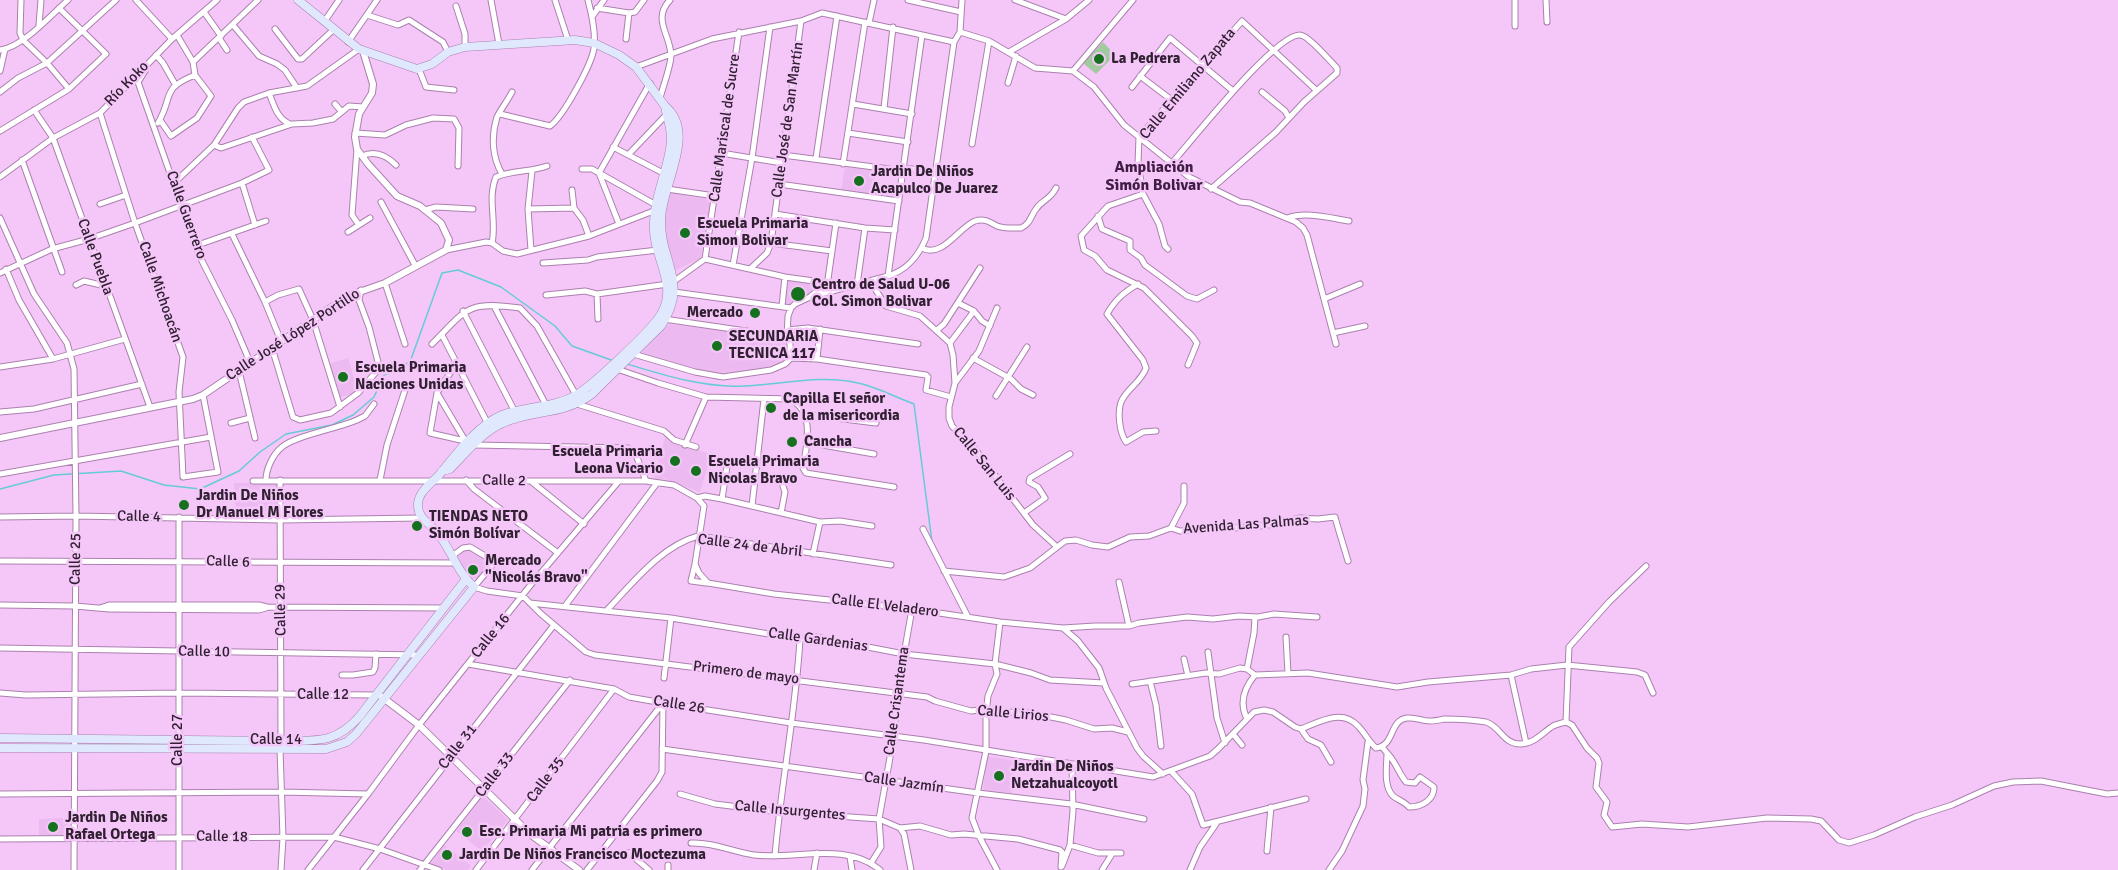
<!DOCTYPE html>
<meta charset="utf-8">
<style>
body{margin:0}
canvas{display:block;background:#f4c7f8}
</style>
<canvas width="2118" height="870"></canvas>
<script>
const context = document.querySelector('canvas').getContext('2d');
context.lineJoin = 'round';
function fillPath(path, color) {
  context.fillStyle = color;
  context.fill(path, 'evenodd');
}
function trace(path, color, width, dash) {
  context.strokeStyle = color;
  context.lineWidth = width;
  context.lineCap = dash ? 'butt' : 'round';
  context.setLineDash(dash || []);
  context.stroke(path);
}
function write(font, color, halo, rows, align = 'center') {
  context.font = font + ' Signika,sans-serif';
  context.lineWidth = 5;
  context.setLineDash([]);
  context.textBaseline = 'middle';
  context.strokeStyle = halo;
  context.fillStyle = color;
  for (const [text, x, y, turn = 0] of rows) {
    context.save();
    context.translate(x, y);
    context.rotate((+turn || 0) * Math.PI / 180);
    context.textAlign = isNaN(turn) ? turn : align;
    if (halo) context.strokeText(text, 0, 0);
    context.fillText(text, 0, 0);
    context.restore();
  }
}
fillPath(new Path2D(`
 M845,167L877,171L873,196L841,192Z
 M668,192L711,200L701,258L674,271L665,241L662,221Z
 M787,280L818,284L817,290L791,307L783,306Z
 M669,324L769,336L785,341L788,350L786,360L776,365L751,371L720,373L704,372L640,354Z
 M348,358L358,392L338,398L328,364Z
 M665,437L711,455L700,492L665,479L654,480Z
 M234,483H278V519L236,517Z
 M465,550H471L491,563L477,579L465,577L457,558Z
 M987,756L1016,761L1011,793L983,790Z
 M483,796L508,820L482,851L456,831Z
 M67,818L68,835H39V819Z
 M444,845L471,866L468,870H447L431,864Z`), '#ecb9f0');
fillPath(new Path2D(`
 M1103,42L1115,55L1096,74L1083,63Z`), '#a3c9a1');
trace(new Path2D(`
 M627,364C663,375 705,388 743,386C781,385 820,374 858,383C877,387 895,397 914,404L932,542
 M0,489L54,475L121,471L164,485L200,489L239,471L260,452L286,434L332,425L353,415L374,397L384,375L410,362L442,273L458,270L501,287L555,326L572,346L614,361`), '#65cbd6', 1.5);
const minor = new Path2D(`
 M21,0L20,33L23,40L47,63L69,89
 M136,0L172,39
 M491,0L499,44
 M555,0L568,40
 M908,0L961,12
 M1015,0L1066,19
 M1515,0V26
 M1546,0L1547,22
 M456,6L465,34V47
 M597,8L629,13L635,12L644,0
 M204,12L221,36
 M367,15L398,25L409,20L443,42L448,52
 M592,17L604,0
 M324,22L339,0
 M869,23L874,0
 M39,25L41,0
 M233,25L259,56L277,64L285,70L297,88
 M275,29L298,59H302L333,30
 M960,32L962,0
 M219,38L227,50
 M626,39L629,13
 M348,42L377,0
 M0,50C23,47 51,15 68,0
 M1009,52L1066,19L1089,0
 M156,55L163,63L175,84
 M193,62L258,0
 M145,65V71L138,82L198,253L232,320L250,362
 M636,67L712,39L801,21L822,13L954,42
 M419,69L426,87L454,90
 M0,71L5,49
 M1073,71L1133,0
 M1140,76L1173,101
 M1008,83L1016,56
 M1132,87L1170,38L1233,91
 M0,92L18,78L47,63L116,0
 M1262,92L1285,111L1289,118
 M269,93C274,105 277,119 290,124
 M660,98C663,86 671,66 671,55C670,34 652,19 670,0
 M335,104L341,111
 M853,104L912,114
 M884,108L893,27
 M34,110L53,138L150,407
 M100,113L135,223L183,357L179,392L183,477L218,472L203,395
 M500,114L550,126C563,117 592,64 594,48C596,32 592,15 588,0
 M160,120L171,136L197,118L211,96L195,75L193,62L177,35
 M158,123C174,96 160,89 195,75
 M0,131L69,89L106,54L59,8
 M355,133L385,135L406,125L433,118L454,119L459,128L458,166
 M848,133L908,142
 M972,144L989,41
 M214,145L221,148L292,124L313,123L333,119L349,106L363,107
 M613,147L663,173
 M357,149L352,215L359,225
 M721,153L782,163
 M629,154L667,114
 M783,155L904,171
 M362,156C375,150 386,155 396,165
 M816,158L837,16
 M22,160L62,272
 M843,164L865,22
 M1171,164C1190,143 1276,33 1300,35C1308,35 1330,61 1337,68V73L1304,102L1276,132L1211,189
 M904,168L935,172
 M582,169H592L656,205
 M502,174C492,157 491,136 497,117C501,109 508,100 512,92
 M0,177L53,138L100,113L172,39L217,0
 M174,183L214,145L238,108L244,102L269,93L307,86L359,49
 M242,183L255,225
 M779,184L899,201
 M667,189L715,196
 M572,190L574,208
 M1143,194L1108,206L1081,236L1084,250L1095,256L1107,270L1144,288L1192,336L1197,343L1188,365
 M381,202L415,265
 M100,204L126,195
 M574,208L583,220L589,236
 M528,209L574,208
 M425,210L436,207L473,209
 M775,214L865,228L895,230
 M1098,216L1102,229L1130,241V250L1141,258L1145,265L1187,296L1197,299L1214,290
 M0,218L34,294L67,343L74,369L76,516L74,870
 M1287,218C1306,211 1330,218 1349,221
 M619,224L599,173L650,83
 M348,232L370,218
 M232,234L265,302L281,341
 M492,243C497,221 487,199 496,177C511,170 531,172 547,166
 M771,243L832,251
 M195,246L266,221
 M922,248C942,259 959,227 975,221C985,218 989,222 997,226C1005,229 1013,228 1021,228C1031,223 1030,217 1036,209C1042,200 1050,200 1056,188
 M1168,249L1165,246L1159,224L1143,194L1138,164L1139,137L1242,21L1316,90
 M446,250L486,242L492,243L503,251L517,254L589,236L656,210
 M531,250L528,209L532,171
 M705,259L739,32
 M543,263L588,260L597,257L658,250
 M733,265L752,158L770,27
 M6,269L19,300L53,359
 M750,269L767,253L771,243L801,21
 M0,273L52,249L89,239L135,223L242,183L269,170L252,137
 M888,276L922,35
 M870,281L886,306L920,316L950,343L953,355L955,383
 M385,283L405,344
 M1138,284C1124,292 1115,300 1107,314L1143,360L1146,368C1141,382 1129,387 1122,400C1117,410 1119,432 1126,442L1143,432L1156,431
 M76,285L84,281L101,285L105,284
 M857,285L865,228
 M827,286L836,223
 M674,292L791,308
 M597,294L598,319
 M546,295L585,291L597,294L668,284L673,282L705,259L785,277L821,282L826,285
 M811,296L820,289H828
 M1324,299L1360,284
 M265,302L278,295L299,289L313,320L340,407
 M494,306L546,405
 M782,306L785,277
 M997,308L979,351L955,383L949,407V418L952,426L974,448L1033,525L1056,546
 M463,311L515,412
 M974,311L982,321L990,326
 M664,319L787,337
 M787,330L808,328L918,344
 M937,330L944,324L980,268
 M1333,333L1365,326
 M442,335L488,424
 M950,343L974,311L958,303
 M432,344C468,308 466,301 520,308L537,326L576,395
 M272,348L293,417L300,420L331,413L358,393L376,372L378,362L369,327L359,300L361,290
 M630,353L695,372L723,377L771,370L785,364L791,358L790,344L787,337L788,316L791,308L795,304L810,297L888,276C907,270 918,257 926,238L954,42L960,32L989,41L1035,68L1073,71L1094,87L1124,125L1189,177L1240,202L1250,203L1296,222L1303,228L1307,235L1336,344
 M791,358L817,359L926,375L928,377L926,390L951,397
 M973,358L1011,379L1021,389L1033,395
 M817,359L820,329
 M456,364L437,393L430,433L465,441
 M0,367L53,359L125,339
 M617,369L658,383L706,397L790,399C815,411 807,445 803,468L806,473L894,487
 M239,371L255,438
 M437,393L466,442
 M996,396L1027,347
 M577,404L664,431L674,440L696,447
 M0,412L34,409L142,384
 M803,414L876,423
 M231,423L250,418
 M806,442L874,454
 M474,445L628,448L636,455L646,481
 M685,445L706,397
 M0,474L211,437
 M266,480C266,469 273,454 282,447C294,436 339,428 357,420L365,416L374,404
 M280,480L281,741
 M380,480L387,445L407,384
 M466,480L474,489L558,553
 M253,481H646L674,485L697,498L705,496L722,499L820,522L840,521L872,526
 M532,482L584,524
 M697,498L704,506L695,564L699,573L708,583L774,594L912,609L1000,622L1063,628L1078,641L1099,668L1106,688L1137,748L1143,756L1163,774
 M722,499L728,460
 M752,506L764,399
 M781,513L785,492L783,486
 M1024,513L1045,498L1038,487L1029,482L1030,478L1070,454
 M0,517L76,516L280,520L421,518
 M1171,528L1184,503V486
 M923,529L968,617
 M813,554L820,522
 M452,556L463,548L470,547L495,562L474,587L487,591L523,596L540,613L586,652L595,655L927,697L935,701L971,711L987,709L1005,712L1031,713L1066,720L1094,729L1112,728L1128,732
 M0,561L456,563
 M695,564L691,581L706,583
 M944,571L1004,577L1030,568L1065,541L1076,540L1092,545L1108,547L1130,537L1149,536L1171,528L1180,531L1250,527L1276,524L1300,518L1318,519L1335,517L1336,521L1348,561
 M1119,582L1129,626
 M530,603L671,618L800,639L816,637L904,654L995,664L1031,673L1050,680L1104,683
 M0,605L75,606L109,609L259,610L266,608
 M179,605V517
 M565,606L657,483
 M100,608L109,605H259L267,607L443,608
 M179,610V870
 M607,610C632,584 661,546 698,536L891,565
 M1063,628L1095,626H1129L1139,623L1187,617L1213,619L1239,616L1258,617L1274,614L1317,617
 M1286,637L1288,673
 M0,648L419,655
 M1208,652L1217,718L1225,743
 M1184,659L1188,676
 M468,664L614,689L629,697L663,703L791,723L924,740L1153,777L1210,756L1218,749L1254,712L1264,710L1273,712L1295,727L1301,729C1319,722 1342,708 1358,726C1365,733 1368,741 1376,748C1395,746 1389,720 1407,718C1415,717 1422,721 1430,721C1435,721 1439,720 1444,719C1456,719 1474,720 1486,722C1500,726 1503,744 1520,744C1534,744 1542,733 1553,726C1557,724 1562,723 1566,722
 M1247,669L1254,633L1255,617
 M342,675H353L373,672L375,668L376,654
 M1511,675L1526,743
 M664,678L671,618
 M1150,681L1156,705L1161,746
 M1132,684L1206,673L1219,674L1240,668L1247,669L1255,675L1308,673L1397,687L1428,682L1511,675L1531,669L1567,665L1637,672L1645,675L1653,693
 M0,693L26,695L178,693L376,695
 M1247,719C1239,703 1244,688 1255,675
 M1566,722L1572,725L1587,748L1597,758L1599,763L1596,787L1607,802L1604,815L1612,827L1642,824L1688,827L1767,818L1811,819L1821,821L1839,840L1849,843L1874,835L1915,817L1952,805L1994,786L2013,782L2041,781L2107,794L2118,793
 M1566,722L1569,647L1609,602L1646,566
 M1301,729L1308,739L1321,745L1331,762
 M1233,734L1242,745
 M1382,747L1387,753C1387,765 1383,786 1393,796C1398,800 1405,802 1409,807C1422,807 1434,800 1434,787L1420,777L1415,783L1406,782C1398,772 1396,762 1387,753
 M280,749L283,838L281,870
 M662,749L978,793L1071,804L1144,819
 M1171,771L1192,794L1203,825L1306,799
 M0,794L281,792L368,794
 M680,794L715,804L779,812L879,819L900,828
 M900,828L920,826L951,835L964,834L1018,839L1060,850L1062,852L1061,867
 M900,828L904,834L911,870
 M0,839L334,837L380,849L439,870
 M691,843C713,842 733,852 754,855C793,860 846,841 880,870
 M1070,845L1098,853H1121
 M1267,851L1271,807
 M629,853L649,870
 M775,856C781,783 796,711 800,639
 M850,857L852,870
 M871,863L881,847L879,819L894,735L897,694L912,609
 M1062,866L1070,845L1073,811L1072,764
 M308,870L368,794L419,725L529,587L619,481
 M363,870L554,625
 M420,870L570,680
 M476,870L614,689
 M532,870L663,703
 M587,870L657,781L662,772L663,703
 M668,870V865
 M814,870L817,853
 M997,870L979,836L972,818L986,751V714L988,696L997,674L995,664L1000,622
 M1102,870L1112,854
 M1190,870L1200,847L1216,824
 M1329,870L1342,851L1363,806L1365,789L1363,780L1368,742`);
const tertiary = new Path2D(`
 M0,438L193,399L203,395L348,296L385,283L446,250L449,240L441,223L420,206L397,196L368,164L357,149L355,137L359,114L372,93L373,84L363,51
 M382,697L419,725L530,834L579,870`);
const secondary = new Path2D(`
 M298,0L359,49L417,69L432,64L448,52L465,47L575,40L594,43L619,55L636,67L665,106C698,133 661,186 661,220C660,262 690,283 661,326L592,394C562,416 535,409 503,423C483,431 466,453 450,469L442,471
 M0,738L281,741C315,740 334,745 359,717L466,579
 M0,748L326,749L347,742L356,734L474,587C456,571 451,548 436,531C429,523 418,518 418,506C417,492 432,483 440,474C456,454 478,425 502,415C526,406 554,408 576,395C592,386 653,329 661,314C678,285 655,260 654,231C652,200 668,172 671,142C672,130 667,118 665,106`);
trace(minor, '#ab80ae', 7);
trace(tertiary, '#ab80ae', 8);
trace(secondary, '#ab80ae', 9);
trace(minor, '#fff', 5);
trace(tertiary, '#fff', 6);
trace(secondary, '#dfe8fd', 8);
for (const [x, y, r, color] of [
 [1099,59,6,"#15711e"],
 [859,181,6,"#15711e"],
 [685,233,6,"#15711e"],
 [798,294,8,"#15711e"],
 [755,313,6,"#15711e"],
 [717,346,6,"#15711e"],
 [343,377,6,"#15711e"],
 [771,408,6,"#15711e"],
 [792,442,6,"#15711e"],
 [675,461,6,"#15711e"],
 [696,471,6,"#15711e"],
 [184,505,6,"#15711e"],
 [417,526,6,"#15711e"],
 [473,570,6,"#15711e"],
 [999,776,6,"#15711e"],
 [53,827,6,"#15711e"],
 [467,832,6,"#15711e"],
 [447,855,6,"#15711e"]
]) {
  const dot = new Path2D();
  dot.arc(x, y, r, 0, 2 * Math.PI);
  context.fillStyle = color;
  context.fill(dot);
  trace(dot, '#f4c7f8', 2);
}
write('bold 15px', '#312032', '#f4c7f8', [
 ["La Pedrera",1111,59],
 ["Jardin De Niños",871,172],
 ["Acapulco De Juarez",871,189],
 ["Escuela Primaria",697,224],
 ["Simon Bolivar",697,241],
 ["Centro de Salud U-06",812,285],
 ["Col. Simon Bolivar",812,302],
 ["Mercado",743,313,"right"],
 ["SECUNDARIA",729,337],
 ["TECNICA 117",729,354],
 ["Escuela Primaria",355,368],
 ["Naciones Unidas",355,385],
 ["Capilla El señor",783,399],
 ["de la misericordia",783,416],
 ["Cancha",804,442],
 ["Escuela Primaria",663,452,"right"],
 ["Leona Vicario",663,469,"right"],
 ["Escuela Primaria",708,462],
 ["Nicolas Bravo",708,479],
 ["Jardin De Niños",196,496],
 ["Dr Manuel M Flores",196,513],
 ["TIENDAS NETO",429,517],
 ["Simón Bolívar",429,534],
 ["Mercado",485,561],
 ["\"Nicolás Bravo\"",485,578],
 ["Jardin De Niños",1011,767],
 ["Netzahualcoyotl",1011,784],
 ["Jardin De Niños",65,818],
 ["Rafael Ortega",65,835],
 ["Esc. Primaria Mi patria es primero",479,832],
 ["Jardin De Niños Francisco Moctezuma",459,855]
], 'left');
write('15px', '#312032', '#f4c7f8', [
 ["Río Koko",127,84,-46],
 ["Calle Emiliano Zapata",1188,84,-50],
 ["Calle José de San Martín",788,120,-82],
 ["Calle Mariscal de Sucre",725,128,-82],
 ["Calle Guerrero",186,215,70],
 ["Calle Puebla",95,257,70],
 ["Calle Michoacán",160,292,71],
 ["Calle José López Portillo",293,335,-33],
 ["Calle San Luis",984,464,51],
 ["Calle 2",504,481,1],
 ["Calle 4",139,517,1],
 ["Avenida Las Palmas",1246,525,-4],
 ["Calle 24 de Abril",750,546,7],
 ["Calle 25",76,559,-89],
 ["Calle 6",228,562,2],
 ["Calle El Veladero",885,606,7],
 ["Calle 29",281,610,-91],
 ["Calle 16",491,636,-51],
 ["Calle Gardenias",818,640,8],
 ["Calle 10",204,652,1],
 ["Primero de mayo",746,673,7],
 ["Calle 12",323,695],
 ["Calle Crisantema",897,701,-82],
 ["Calle 26",679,705,9],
 ["Calle Lirios",1013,714,5],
 ["Calle 27",178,740,-90],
 ["Calle 14",276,740],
 ["Calle 31",458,747,-52],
 ["Calle 33",495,775,-52],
 ["Calle 35",546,780,-53],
 ["Calle Jazmín",904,783,8],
 ["Calle Insurgentes",790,811,5],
 ["Calle 18",222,837,1]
]);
write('bold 16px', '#411d45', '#f4c7f8', [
 ["Ampliación",1154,168],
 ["Simón Bolivar",1154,186]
]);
</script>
